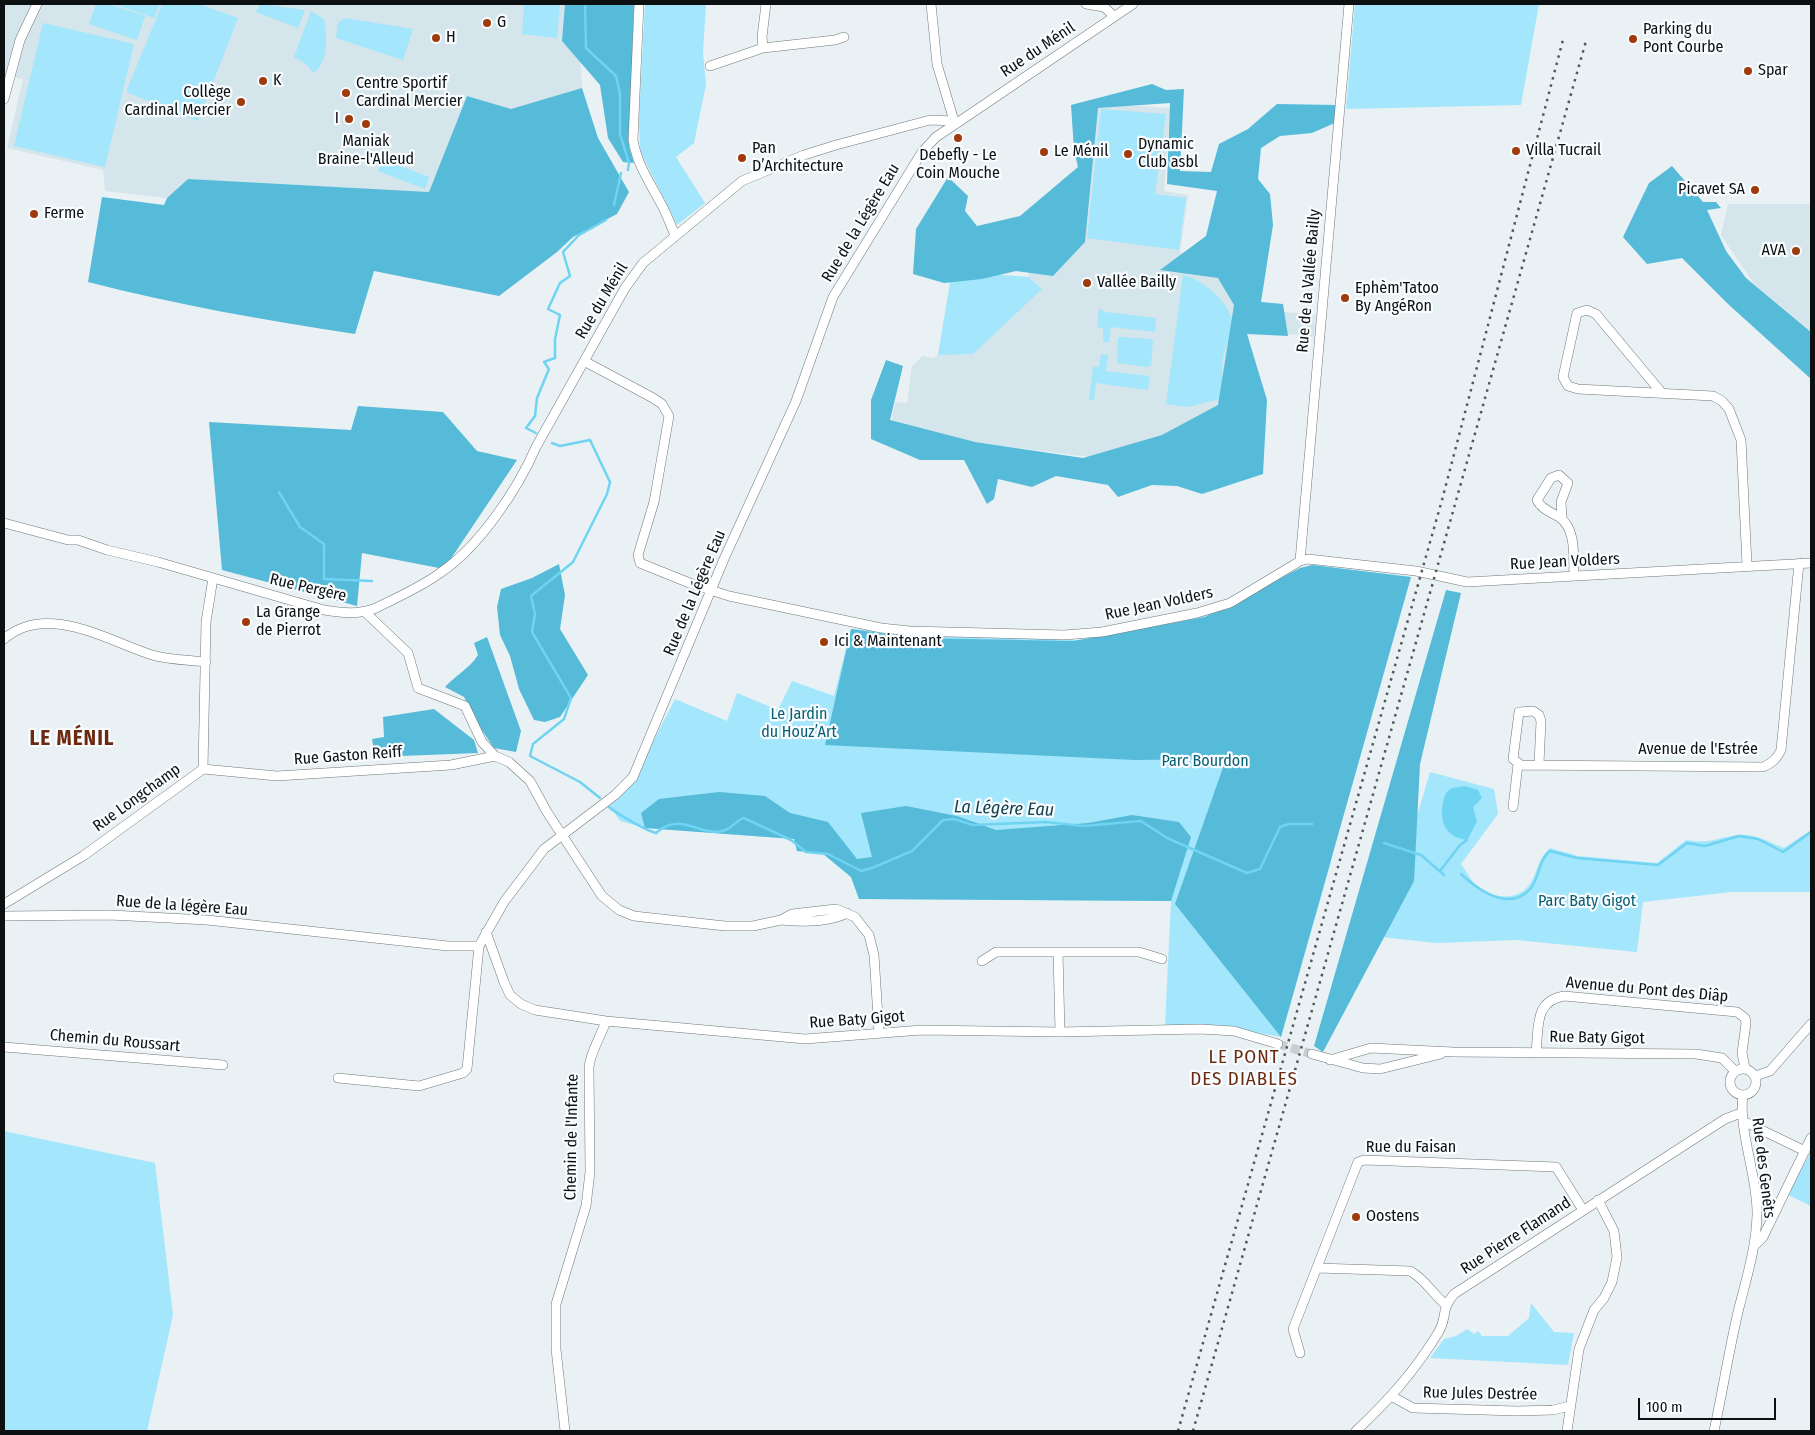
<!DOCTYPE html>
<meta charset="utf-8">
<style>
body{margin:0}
#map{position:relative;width:1815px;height:1435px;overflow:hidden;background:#e9f1f4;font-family:"Fira Sans Condensed",sans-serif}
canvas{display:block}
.frame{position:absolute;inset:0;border:5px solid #0d1011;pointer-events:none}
.scale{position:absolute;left:1638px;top:1398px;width:138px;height:22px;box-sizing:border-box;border:2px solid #0d1011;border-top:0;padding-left:6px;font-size:15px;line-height:18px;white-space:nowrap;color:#0d1011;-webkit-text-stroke:4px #fafdff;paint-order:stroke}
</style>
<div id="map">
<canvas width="1815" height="1435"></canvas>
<div class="frame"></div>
<div class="scale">100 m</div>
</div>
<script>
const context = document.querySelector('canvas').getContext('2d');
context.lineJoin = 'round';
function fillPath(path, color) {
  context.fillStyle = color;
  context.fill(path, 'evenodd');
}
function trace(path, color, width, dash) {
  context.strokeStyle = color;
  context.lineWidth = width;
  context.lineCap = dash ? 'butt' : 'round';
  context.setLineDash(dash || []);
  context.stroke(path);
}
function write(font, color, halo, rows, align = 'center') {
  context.font = font + ' "Fira Sans Condensed",sans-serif';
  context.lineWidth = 4.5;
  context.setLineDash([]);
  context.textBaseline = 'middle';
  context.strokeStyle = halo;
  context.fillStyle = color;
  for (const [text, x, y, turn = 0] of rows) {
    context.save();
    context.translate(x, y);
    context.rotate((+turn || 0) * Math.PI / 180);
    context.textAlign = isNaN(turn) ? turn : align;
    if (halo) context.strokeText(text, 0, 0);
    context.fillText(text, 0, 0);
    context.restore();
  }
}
fillPath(new Path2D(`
 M4,4H577L582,88L511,109L467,96L429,192L188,179L167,198L105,191L103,170L7,148L23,79L4,75Z
 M1093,103L1170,108L1164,191L1188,195L1180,252L1206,258L1244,308L1315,315L1314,337L1249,330L1243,472L1081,456L890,431L895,402L907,403L912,366L923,356L932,358L938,355L952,271L1028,277L1034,235L1073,239Z
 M1728,204H1811V331L1754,284L1721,235Z`), '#d4e5eb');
fillPath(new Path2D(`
 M96,4H108L145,16L137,40L89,24Z
 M113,4H160L154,18Z
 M162,4H199L238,18L198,121L126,92Z
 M260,4L305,10L298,28L256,12Z
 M524,4H560L557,38L522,34Z
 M645,4H706L703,53L706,85L697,128L694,143L676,157L705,203L677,225L640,151L639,117Z
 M1355,4H1539L1521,105L1346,109Z
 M311,11L324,19C327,35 329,64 313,73L306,64L294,57Z
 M345,18L413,29L403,60L336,38L338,23Z
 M43,23L134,44L105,167L14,146Z
 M1101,109L1166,114L1155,194L1186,198L1179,250L1087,238Z
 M382,159L429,177L425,189L378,171Z
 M952,271L1028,277L1042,289L973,354L938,355Z
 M1183,275C1201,278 1233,304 1232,325C1231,336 1224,348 1223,359C1221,371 1223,385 1223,398L1188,407L1166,404Z
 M1099,308L1105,312L1156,318L1155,332L1111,327L1109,342H1103V328L1097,327Z
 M1120,337L1150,339L1153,341L1151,365L1147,367L1117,363L1118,338Z
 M1101,354L1108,355L1106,371L1150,376L1148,390L1096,383L1094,400H1089L1093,367H1099Z
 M1312,565L1411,577L1340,807L1331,862L1281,1037L1229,1028L1165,1025L1171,901L859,899L851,877L822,853L797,851L794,839L645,828L620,821L610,806L632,782L675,699L727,721L737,693L778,710L792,681L834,696L851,629L1095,641L1180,623Z
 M1430,772L1494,789L1498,814L1461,864C1466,870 1471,881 1477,886C1491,898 1517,902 1529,885C1538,873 1537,859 1550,848L1578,856L1657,863L1686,840C1711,844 1715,838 1738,835C1753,833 1770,842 1784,848L1811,830V892H1732L1643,902L1637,952L1516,940L1436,943L1381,937Z
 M4,1131L155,1163L173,1315L147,1431H4Z
 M1811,1151V1206L1788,1195Z
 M1531,1303L1554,1332L1574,1333L1568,1365L1430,1358L1444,1339L1456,1336L1467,1329L1474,1334L1478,1331L1482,1336H1508L1529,1318Z`), '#a4e6fc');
fillPath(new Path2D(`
 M565,4H634L629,147L634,163L623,162L608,138L600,85L562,41Z
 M1152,84L1166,90L1184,89L1180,171L1211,172L1219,144L1248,129L1277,104L1337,105V122L1312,133L1280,136L1261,148L1258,179L1270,194L1273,225L1261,302L1283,304L1288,336L1247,334L1267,400L1263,474L1202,494L1177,486L1152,485L1118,497L1108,485L1056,476L1032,487L998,479L994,499L987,504L964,460H920L871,439V400L886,360L903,366L890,420L975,442L1083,458L1162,435L1218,405L1234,305L1218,278L1160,270L1206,236L1217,191L1167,184L1170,103L1098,108L1085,242L1053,276L1016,271L982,279L944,283L913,274L916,229L948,177L968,196L965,211L977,226L1020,216L1078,167L1074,150L1071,105Z
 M582,88L598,138L629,192L617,214L573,237L557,252L499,296L374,271L355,334C265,320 176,305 88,282L102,197L164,205L167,198L188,179L429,192L467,96L511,109Z
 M1672,166L1703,202H1716L1721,208L1707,210L1726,251L1746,278L1811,332V379L1728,304L1682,258L1647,264L1623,237L1649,183Z
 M358,406L443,412L477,451L517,460L444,569L362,553L357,606L222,570L209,422L351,430Z
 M559,564L565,595L560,629L588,675L560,717L545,722L534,720L519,689L510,656L500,635L497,607L501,589L532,578Z
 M1312,565L1411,577L1281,1037L1175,904L1226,759L1134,760L825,745L851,629L913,638L1073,641L1205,617L1300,568Z
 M1446,590L1461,593L1420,764L1414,881L1323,1052L1314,1046Z
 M487,637L521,731L516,752L494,748L481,729L464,697L445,687C456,675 469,669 478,655L474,643Z
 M434,709L474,740L478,753L375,757L372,739L384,737L383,717Z
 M719,792L765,796L790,813L828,822L857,859L872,857L861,813L906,806L957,816L996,830L1088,823L1132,815L1179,822L1191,837L1171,901L859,899L851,877L822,853L797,851L794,839L645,828L641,813L659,799Z`), '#55bbd9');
fillPath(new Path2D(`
 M1465,786L1478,790L1482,798L1473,807L1477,822L1467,840C1446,837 1439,823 1443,803C1444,797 1446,790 1453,788C1456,787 1461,787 1465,786Z`), '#6fd3f2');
trace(new Path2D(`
 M585,4L586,48L616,76L620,94V134L629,163L628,170
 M614,205L621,173
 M536,433L526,428L535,416L537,398L549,369L544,362L555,358V339L560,315L548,309L560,283L570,276L563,252L579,235L606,220
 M552,443L560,446L590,440L610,482L607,494L573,562L531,596L535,614L532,632L571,698L564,719L533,744L530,756L580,782L600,798
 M279,492L300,527L324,544V579L372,581
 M609,807C617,814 647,831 656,833C683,809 702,841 728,829C733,826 737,820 744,818L791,840L806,852L828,854L861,871L872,868L912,851L943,820L954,819L973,825L1046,822L1083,826L1141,821L1167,838L1247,873L1260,869L1280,827L1289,824H1312
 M1384,843L1421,855L1444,875
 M1440,871L1460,845L1467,840
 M1461,874C1478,890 1510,913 1531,888C1540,876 1538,861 1550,851L1577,858L1658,865L1687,843L1705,846L1739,836L1758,839L1783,852L1811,832`), '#6fd3f2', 2.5);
trace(new Path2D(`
 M1278,1044L1312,1054`), '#c8cfd2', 9, [9, 4.5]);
const minor = new Path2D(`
 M639,4L633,140C637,164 649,181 660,202C666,212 670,224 675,235
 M931,4L937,64L954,121H957
 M1086,4L1104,7L1114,16
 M763,48L762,37L766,4
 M710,66L763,48L835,40L844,37
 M4,99L20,40L37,4
 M584,361L653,398L662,404L669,416L654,502L638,555L640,563L692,584L729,596L881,628L910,631L1064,635L1102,632L1197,613L1230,603L1300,561L1308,559L1416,571L1467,582L1811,563
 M1661,392L1596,314L1587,310L1577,313L1563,377L1568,386L1578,389L1713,396L1722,401L1729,409L1741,440L1747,565
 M1562,518L1561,502L1568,483L1559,475L1551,478L1537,500C1541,509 1551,512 1559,517C1577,529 1573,557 1574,576
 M4,523L68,540H78L107,550L158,562L324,610C343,613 358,615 376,608C398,597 421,587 440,573C479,547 518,489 536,447L625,288L643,263L742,181L804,155L836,145L930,120L954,121
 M1300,561L1349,4
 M365,612L408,653L418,688L465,706L482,742L495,756L509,762L530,781L547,812L602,896L619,910L634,916L725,926H753L781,920L792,914L836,909L855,917L869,935L874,955L879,1033
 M4,639C47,602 108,641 152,655C169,660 189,660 206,662
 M1539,764L1541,721L1539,715L1533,711L1519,712L1513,759L1521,765L1763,767C1772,763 1777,759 1781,750L1799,563
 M203,769L277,776L451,765L495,756
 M203,769L206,622L213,578
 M1513,807L1518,764
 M4,904L83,856L203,769
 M4,916L110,915L207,920L448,946H479
 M781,920C802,922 828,923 847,913
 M486,932L504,982L510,995L521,1004L535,1010L606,1021L805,1039L922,1030L1060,1032L1200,1029L1234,1031L1278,1044
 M1058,952L1060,1032
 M982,961L996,952H1139L1162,959
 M4,1047L223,1065
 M1536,1052C1539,1027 1534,1001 1564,996L1737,1012L1745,1018L1746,1023L1742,1053L1745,1068
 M1312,1054L1363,1068L1380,1069L1441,1054
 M1330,1060L1371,1048L1453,1052L1696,1054L1722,1058L1735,1071
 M1730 1082a13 13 0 1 1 26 0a13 13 0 1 1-26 0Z
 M1755,1076L1770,1071L1811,1024
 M338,1078L419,1086L463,1073L467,1069L479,946L504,902L544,849L615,795L633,777L724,559L796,401L833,297L922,152L936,137L960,121L1133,4
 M1743,1121L1805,1151
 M1756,1244L1763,1237L1811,1138
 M1317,1268L1410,1271C1424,1278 1433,1294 1445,1304
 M1300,1353L1293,1329L1358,1162L1364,1160L1556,1167L1583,1210
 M1393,1397L1413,1408L1518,1411L1553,1410L1570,1406
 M565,1431L556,1349V1304L586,1206L590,1172L589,1067C590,1053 601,1036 606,1021
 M1356,1431C1389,1400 1414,1372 1438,1333C1448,1317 1440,1310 1454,1294L1725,1119L1741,1113
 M1567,1431L1579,1349L1594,1310L1604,1298L1612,1282L1617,1257L1614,1231L1598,1200
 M1714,1431C1723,1390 1729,1349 1739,1308C1747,1276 1756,1248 1757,1215C1758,1177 1738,1131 1743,1095`);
trace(minor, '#6f7779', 10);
trace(minor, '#fff', 9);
trace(new Path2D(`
 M1178,1431L1442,500L1564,36
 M1193,1431L1586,41`), '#525759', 2.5, [2.5, 5]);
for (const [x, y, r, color] of [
 [487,23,5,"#9f3a0b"],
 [436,38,5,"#9f3a0b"],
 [1633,39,5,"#9f3a0b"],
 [1748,71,5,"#9f3a0b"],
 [263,81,5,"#9f3a0b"],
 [346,93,5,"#9f3a0b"],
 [241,102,5,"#9f3a0b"],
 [349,119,5,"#9f3a0b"],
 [366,124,5,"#9f3a0b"],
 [958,138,5,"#9f3a0b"],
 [1516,151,5,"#9f3a0b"],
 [1044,152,5,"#9f3a0b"],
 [1128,154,5,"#9f3a0b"],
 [742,158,5,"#9f3a0b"],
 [1755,190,5,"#9f3a0b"],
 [34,214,5,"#9f3a0b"],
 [1796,251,5,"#9f3a0b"],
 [1087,283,5,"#9f3a0b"],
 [1345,298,5,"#9f3a0b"],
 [246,622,5,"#9f3a0b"],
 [824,642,5,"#9f3a0b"],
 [1356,1217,5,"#9f3a0b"]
]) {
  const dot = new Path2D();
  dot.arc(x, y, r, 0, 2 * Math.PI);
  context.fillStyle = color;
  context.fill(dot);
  trace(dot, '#fafdff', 2);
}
write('16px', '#0d1011', '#fafdff', [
 ["G",497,23],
 ["Parking du",1643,30],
 ["Pont Courbe",1643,48],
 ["H",446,38],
 ["Spar",1758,71],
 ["K",273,81],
 ["Centre Sportif",356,84],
 ["Cardinal Mercier",356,102],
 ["Collège",231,93,"right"],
 ["Cardinal Mercier",231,111,"right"],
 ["I",339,119,"right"],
 ["Maniak",366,142,"center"],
 ["Braine-l'Alleud",366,160,"center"],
 ["Dynamic",1138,145],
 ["Club asbl",1138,163],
 ["Pan",752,149],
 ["D’Architecture",752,167],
 ["Villa Tucrail",1526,151],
 ["Le Ménil",1054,152],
 ["Debefly - Le",958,156,"center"],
 ["Coin Mouche",958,174,"center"],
 ["Picavet SA",1745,190,"right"],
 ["Ferme",44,214],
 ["AVA",1786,251,"right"],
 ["Vallée Bailly",1097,283],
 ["Ephèm'Tatoo",1355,289],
 ["By AngéRon",1355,307],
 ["La Grange",256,613],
 ["de Pierrot",256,631],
 ["Ici & Maintenant",834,642],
 ["Oostens",1366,1217]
], 'left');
write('16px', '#0d1011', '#fafdff', [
 ["Rue du Ménil",1038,50,-34],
 ["Rue de la Légère Eau",861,223,-59],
 ["Rue de la Vallée Bailly",1309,281,-85],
 ["Rue du Ménil",602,301,-59],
 ["Rue Jean Volders",1565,562,-3],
 ["Rue Pergère",308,588,13],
 ["Rue de la Légère Eau",695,593,-67],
 ["Rue Jean Volders",1159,604,-12],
 ["Avenue de l'Estrée",1698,750],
 ["Rue Gaston Reiff",348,756,-4],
 ["Rue Longchamp",137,798,-36],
 ["Rue de la légère Eau",182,906,4],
 ["Avenue du Pont des Diâp",1647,990,5],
 ["Rue Baty Gigot",857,1020,-4],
 ["Rue Baty Gigot",1597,1038,1],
 ["Chemin du Roussart",115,1041,5],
 ["Chemin de l'Infante",572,1137,-89],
 ["Rue du Faisan",1411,1148],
 ["Rue des Genêts",1763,1168,83],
 ["Rue Pierre Flamand",1516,1236,-33],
 ["Rue Jules Destrée",1480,1394,1]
]);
write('16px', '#075f74', '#fafdff', [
 ["Le Jardin",799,715],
 ["du Houz’Art",799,733],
 ["Parc Bourdon",1205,762],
 ["Parc Baty Gigot",1587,902]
]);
write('italic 18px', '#13414e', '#fafdff', [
 ["La Légère Eau",1004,809,2]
]);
context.letterSpacing = '1px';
write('19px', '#6c2b11', '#fafdff', [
 ["LE PONT",1244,1058],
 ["DES DIABLES",1244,1080]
]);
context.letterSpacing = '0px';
context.letterSpacing = '1px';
write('bold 21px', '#6c2b11', '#fafdff', [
 ["LE MÉNIL",72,739]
]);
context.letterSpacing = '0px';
</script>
